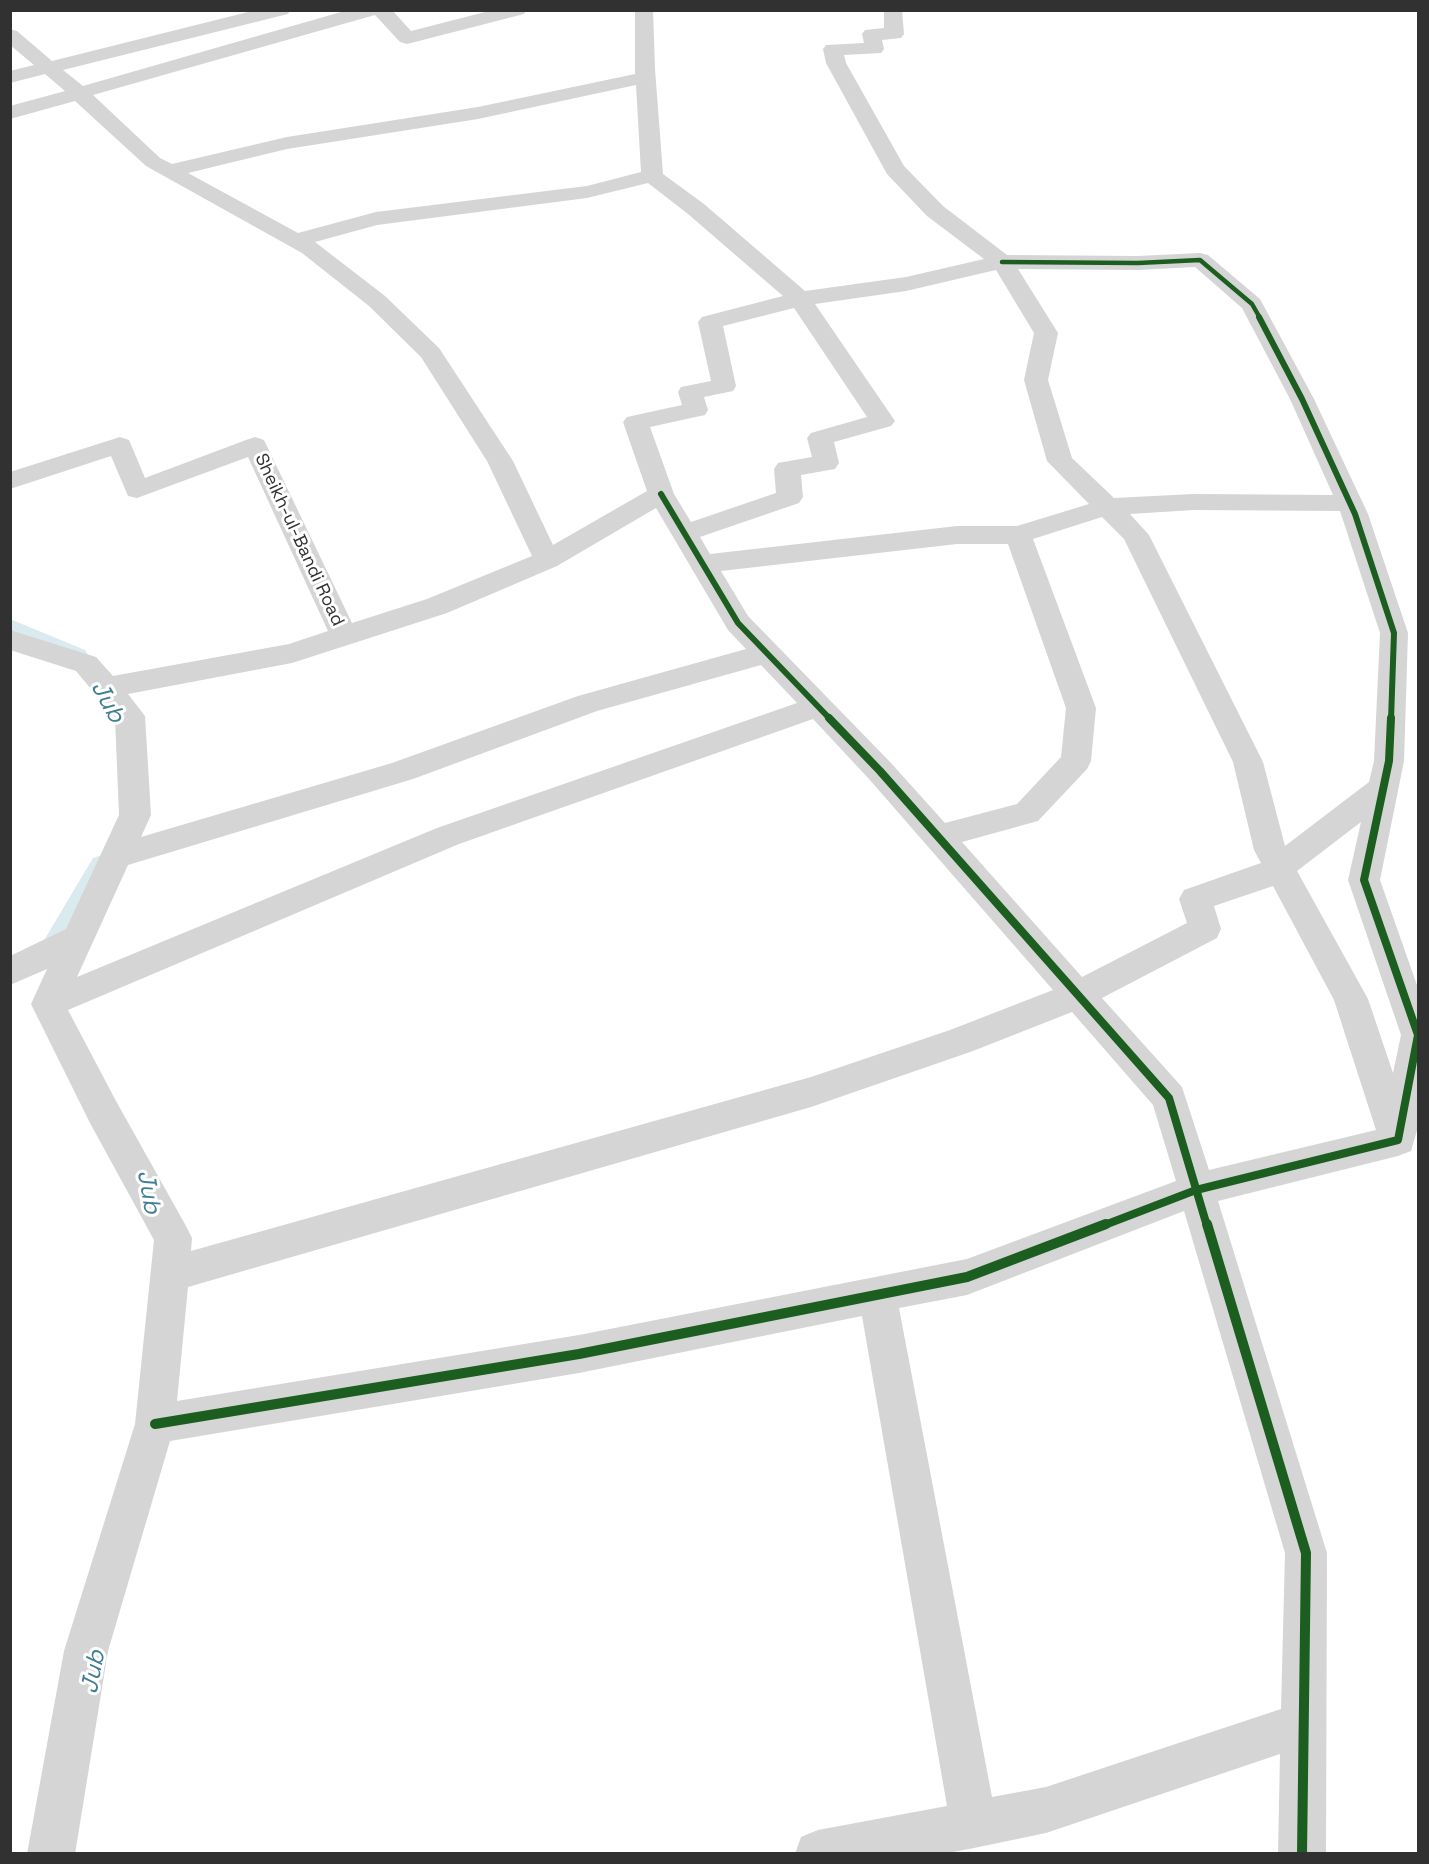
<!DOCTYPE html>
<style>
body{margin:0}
#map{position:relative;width:1429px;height:1864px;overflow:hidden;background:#fff;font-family:"Space Grotesk",sans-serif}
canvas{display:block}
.frame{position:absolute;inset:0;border:12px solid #313131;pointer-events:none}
</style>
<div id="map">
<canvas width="1429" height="1864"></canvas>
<div class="frame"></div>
</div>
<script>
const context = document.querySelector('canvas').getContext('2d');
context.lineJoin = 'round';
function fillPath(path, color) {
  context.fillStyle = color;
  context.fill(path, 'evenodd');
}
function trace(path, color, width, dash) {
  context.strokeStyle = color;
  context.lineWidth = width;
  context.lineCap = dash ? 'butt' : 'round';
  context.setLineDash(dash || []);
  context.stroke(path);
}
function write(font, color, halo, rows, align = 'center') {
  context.font = font + ' "Space Grotesk",sans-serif';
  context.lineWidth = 6;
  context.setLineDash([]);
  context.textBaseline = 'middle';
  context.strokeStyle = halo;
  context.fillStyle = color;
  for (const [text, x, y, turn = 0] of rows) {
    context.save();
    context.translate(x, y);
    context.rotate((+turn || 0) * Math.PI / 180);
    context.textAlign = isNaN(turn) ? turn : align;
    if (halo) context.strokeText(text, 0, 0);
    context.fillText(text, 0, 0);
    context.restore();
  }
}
fillPath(new Path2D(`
 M10,619L85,650L95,666L93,670H83L75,656L10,630Z
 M99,856L105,858L107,862L57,947L56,957L50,959L44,957L41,947L43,942L93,858Z`), '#daebf0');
fillPath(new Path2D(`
 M256,10H290L288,14L63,70L83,86L348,10H392L411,31L493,10H526L524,14L407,44L400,42L375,15L93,95L160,158L172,164L287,137L478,107L635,74V10H653L655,69L663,174L704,204L805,291L906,277L984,259L927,216L887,174L826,63L823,49L826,45L864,43L862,34L865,30L884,28V10H902L904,34L901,38L882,40L884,49L881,53L844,55L846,63L904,166L943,206L1007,255L1138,256L1200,253L1208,255L1260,299L1314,399L1368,514L1408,633L1404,761L1380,880L1418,988V1127L1411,1151L1398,1156L1218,1201L1327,1553L1326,1854H1278L1280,1754L1046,1833L974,1848L942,1854H795L801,1837L818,1830L947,1806L862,1316L579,1373L170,1441L108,1651L75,1854H27L64,1651L135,1424L154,1240L90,1123L31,1004L47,969L10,985V956L66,929L119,815L115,718L76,671L10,650V630L96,657L113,676L289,644L328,631L248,457L137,498L128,496L111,456L10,489V472L120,437L129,440L145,478L246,440L255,437L264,440L352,623L427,599L532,556L487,461L421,357L369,306L302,253L146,166L75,101L10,119V106L65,91L45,74L10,83V71L34,65L10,45V29L17,31L52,61ZM636,85L641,172L587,186L376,212L298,233L188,173L287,149L478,119ZM648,183L688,214L783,296L702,317L698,322L711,381L681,387L678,392L682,405L627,417L623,422L647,491L553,545L513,461L439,348L385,296L315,242L377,225L587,198ZM1195,267L1242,308L1290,399L1333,495L1194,494L1114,498L1072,458L1048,380L1058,333L1018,269L1138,270ZM996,270L1034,333L1024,380L1047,461L1089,504L1017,526H957L710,554L700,537L799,503L803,497L801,475L835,469L839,463L834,442L891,426L895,421L815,304L906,291ZM794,308L867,417L811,433L807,438L812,457L778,463L774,469L776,493L691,522L674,494L650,427L705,415L708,410L704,397L733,391L736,386L723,326ZM656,508L728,630L746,649L578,696L392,763L141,837L151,815L145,716L128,694L292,663L447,613L557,566ZM1194,510L1340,511L1380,633L1374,761L1369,782L1285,846L1263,762L1149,535L1130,514ZM1102,517L1124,539L1233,762L1254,850L1261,863L1184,890L1179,899L1187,923L1082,977L962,842L1038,821L1087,769L1091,761L1096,708L1033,539ZM957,544H1008L1066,708L1061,757L1017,804L945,823L891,763L748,616L721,571ZM761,665L797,703L437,828L77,977L128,865L413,779L597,711ZM813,719L869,779L1053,990L950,1030L811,1077L191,1251L192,1238L186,1226L116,1101L68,1010L459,844ZM1361,822L1348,880L1401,1035L1393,1073L1368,999L1297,871ZM1273,886L1334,1000L1376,1130L1209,1170L1182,1087L1102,998L1217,938L1221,929L1214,906ZM1072,1012L1153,1105L1176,1181L967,1259L579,1335L177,1401L188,1287L811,1107L973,1051ZM1184,1211L1285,1553L1281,1709L1046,1787L992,1797L899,1308L967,1295Z`), '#d5d5d5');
trace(new Path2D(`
 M1002,262L1138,263L1200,260L1252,304L1260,318`), '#1b5e20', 4.5);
trace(new Path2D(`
 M1259,317L1302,399L1355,514L1394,633L1391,720
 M661,494L738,623L831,720`), '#1b5e20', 6);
trace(new Path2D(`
 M829,718L880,771L1169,1098L1207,1226
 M1102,1226L1196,1190L1398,1140L1418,1035L1364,880L1389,761L1391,718`), '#1b5e20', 8);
trace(new Path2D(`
 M1207,1224L1306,1553L1302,1854
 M155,1424L579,1354L967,1277L1106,1224`), '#1b5e20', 10);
write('18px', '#313131', '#fff', [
 ["Sheikh-ul-Bandi Road",299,540,65]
]);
write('italic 24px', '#407e93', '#fff', [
 ["Jub",107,702,61],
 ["Jub",148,1192,80],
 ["Jub",94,1672,-79]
]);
</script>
